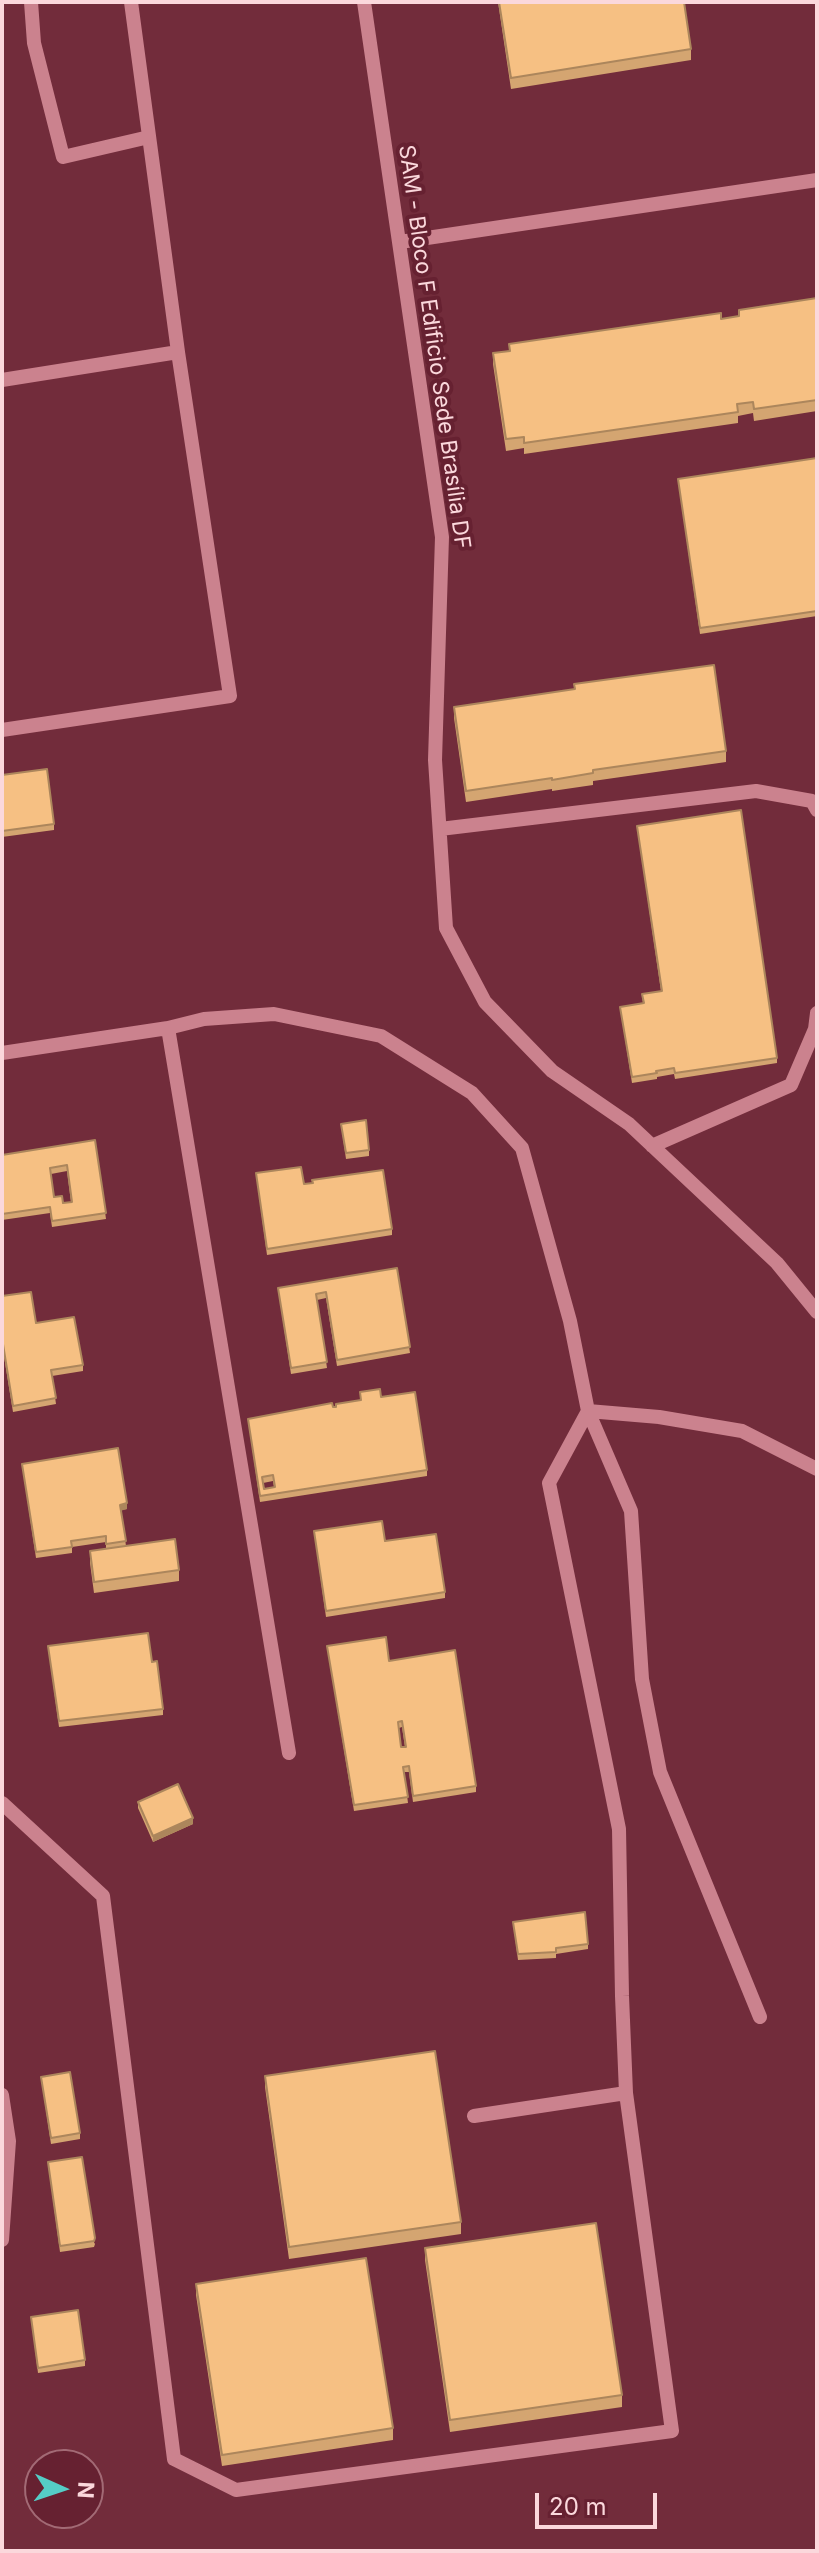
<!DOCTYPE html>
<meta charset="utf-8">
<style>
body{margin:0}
#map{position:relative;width:819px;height:2553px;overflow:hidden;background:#722c3b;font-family:Inter,sans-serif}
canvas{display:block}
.frame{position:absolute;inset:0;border:4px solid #fbd8dc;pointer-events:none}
.north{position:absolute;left:24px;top:2449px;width:80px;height:80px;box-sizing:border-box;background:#662131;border:2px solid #a26a75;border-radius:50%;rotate:93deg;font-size:22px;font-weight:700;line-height:32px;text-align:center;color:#fbd8dc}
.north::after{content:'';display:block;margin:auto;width:28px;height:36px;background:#55cdc6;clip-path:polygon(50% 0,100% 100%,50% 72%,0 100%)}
.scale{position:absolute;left:535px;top:2493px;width:122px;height:36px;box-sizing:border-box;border:4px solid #fbd8dc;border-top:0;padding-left:10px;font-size:24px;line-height:28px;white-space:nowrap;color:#fbd8dc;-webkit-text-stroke:6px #662131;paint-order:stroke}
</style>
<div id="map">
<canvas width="819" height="2553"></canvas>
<div class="frame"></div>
<div class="north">N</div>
<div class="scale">20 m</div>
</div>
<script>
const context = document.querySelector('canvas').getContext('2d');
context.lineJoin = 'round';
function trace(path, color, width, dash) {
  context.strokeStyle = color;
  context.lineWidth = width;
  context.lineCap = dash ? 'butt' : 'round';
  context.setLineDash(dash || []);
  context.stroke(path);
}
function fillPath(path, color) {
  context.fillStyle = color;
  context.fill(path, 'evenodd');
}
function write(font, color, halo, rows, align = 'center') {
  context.font = font + ' Inter,sans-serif';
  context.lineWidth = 8;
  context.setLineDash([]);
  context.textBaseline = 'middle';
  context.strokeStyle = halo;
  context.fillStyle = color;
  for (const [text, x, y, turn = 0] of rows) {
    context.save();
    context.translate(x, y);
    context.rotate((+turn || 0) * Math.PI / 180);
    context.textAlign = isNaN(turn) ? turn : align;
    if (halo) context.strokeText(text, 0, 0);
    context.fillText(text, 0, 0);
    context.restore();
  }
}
trace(new Path2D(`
 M31,2L34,43L63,157L149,137
 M364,2L442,537L435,760L446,928L485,1002L552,1071L629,1124L777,1263L817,1312
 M400,242L817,180
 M2,380L178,352L131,2
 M2,730L230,696L178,352
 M440,829L756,791L812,801L817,810
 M168,1028L289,1753
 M2,1053L168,1028L204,1019L274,1014L381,1036L472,1093L522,1148L570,1321L588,1411L631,1511L642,1679L660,1772L760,2017
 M652,1146L791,1085L815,1029L817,1013
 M588,1411L659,1417L742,1431L817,1469
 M2,1803L103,1896L174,2459L236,2490L672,2431L626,2093L622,1996L619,1829L549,1483L588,1411
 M2,2095L9,2141L2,2240
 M474,2116L626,2093`), '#cb828e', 14);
fillPath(new Path2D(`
 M498,2H684L691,49V60L511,89Z
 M817,298V411L754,421L753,413L738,416V423L524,454V448L506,451L493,364V353L739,316Z
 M817,458V616L700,634L678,479Z
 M574,684L726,751V762L593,781V785L552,791V789L466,802L454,718V707L574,690Z
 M2,775L54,824V830L2,837Z
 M637,826L777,1058V1063L675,1079L674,1074L657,1077V1079L632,1083L620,1007L643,1004L642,994L661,991Z
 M341,1124L369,1150V1156L346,1159Z
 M95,1140L106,1219L52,1227L50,1213L2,1220V1155ZM67,1171L71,1202L63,1203L54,1197L51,1174Z
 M256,1173L304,1184L313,1183L392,1229V1235L267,1255Z
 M397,1268L410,1353L337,1366L326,1298L317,1300L327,1368L291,1374L278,1288Z
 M2,1296L36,1323L83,1365V1371L52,1376L56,1404L13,1412L2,1344Z
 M360,1392L381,1397L427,1470V1476L260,1502L248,1419L333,1407L360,1400ZM273,1481L274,1487L264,1489L263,1483Z
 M22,1464L127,1509L121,1510L126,1546L179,1570V1581L94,1593L90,1563V1551L106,1549V1542L72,1547V1553L36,1558Z
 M314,1531L445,1592V1598L326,1617Z
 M48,1646L152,1662L163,1709V1715L59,1727Z
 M327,1646L476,1786V1792L413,1802L409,1772H404L408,1803L354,1811ZM402,1727L405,1747H401L399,1728Z
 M138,1802L193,1824L153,1842L138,1808Z
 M513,1922L588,1944V1949L556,1954V1958L518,1960Z
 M265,2076L461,2222V2234L289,2259L265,2087Z
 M41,2077L80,2133V2139L51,2144Z
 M48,2162L95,2244L94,2247L60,2252Z
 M425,2248L622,2395V2407L450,2432L425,2260Z
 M196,2284L393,2428V2440L222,2466L196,2295Z
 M31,2317L85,2360V2366L38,2373Z`), '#d4a571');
fillPath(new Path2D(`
 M127,1503V1509L120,1511V1505Z
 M193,1818V1824L153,1842V1836Z`), '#ac865c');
const building = new Path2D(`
 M499,2H684L691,49L511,78Z
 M817,298V400L754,409L753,402L737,404L738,412L524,443V437L506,439L493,353L510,351L509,344L721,313V319L739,316V310Z
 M817,458V611L700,628L678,479Z
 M714,665L726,751L593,770V773L552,780V778L466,791L454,707L575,689L574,684Z
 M47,769L54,824L2,831V775Z
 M741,810L777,1058L675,1073L674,1068L656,1071L657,1073L632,1077L620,1007L644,1003L642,994L662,991L637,826Z
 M366,1120L369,1150L346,1153L341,1124Z
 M95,1140L106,1213L52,1221L50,1207L2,1214V1155ZM67,1165L72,1202L63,1203L62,1196L54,1197L50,1168Z
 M301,1167L304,1184L313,1183L312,1180L383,1170L392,1229L267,1249L256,1173Z
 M397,1268L410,1347L337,1360L326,1292L316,1294L327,1362L291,1368L278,1288Z
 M31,1292L36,1323L74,1317L83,1365L51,1370L56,1398L13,1406L2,1338V1296Z
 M380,1389L381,1397L415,1392L427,1470L260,1496L248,1419L332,1403L333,1407H336V1404L361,1400L360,1392ZM273,1475L275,1487L264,1489L262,1477Z
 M118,1448L127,1503L120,1505L126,1541L106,1544V1536L71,1541L72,1547L36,1552L22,1464Z
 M382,1521L385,1541L436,1534L445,1592L326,1611L314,1531Z
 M175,1539L179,1570L94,1582L90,1551Z
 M148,1633L152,1662L157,1661L163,1709L59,1721L48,1646Z
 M386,1637L389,1661L455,1650L476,1786L413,1796L409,1766L403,1767L408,1797L354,1805L327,1646ZM402,1721L406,1747H401L398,1722Z
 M178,1784L193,1818L153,1836L138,1802Z
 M585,1912L588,1944L556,1948V1952L518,1954L513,1922Z
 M435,2051L461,2222L289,2247L265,2076Z
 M70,2072L80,2133L51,2138L41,2077Z
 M82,2157L95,2238L94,2241L60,2246L48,2162Z
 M596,2223L622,2395L450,2420L425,2248Z
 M366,2258L393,2428L222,2455L196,2284Z
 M78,2310L85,2360L38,2368L31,2317Z`);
fillPath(building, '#f6c083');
trace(building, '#ac865c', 2);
write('22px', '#fbd8dc', '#662131', [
 ["SAM - Bloco F Edificio Sede Brasília DF",434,347,82]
]);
</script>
